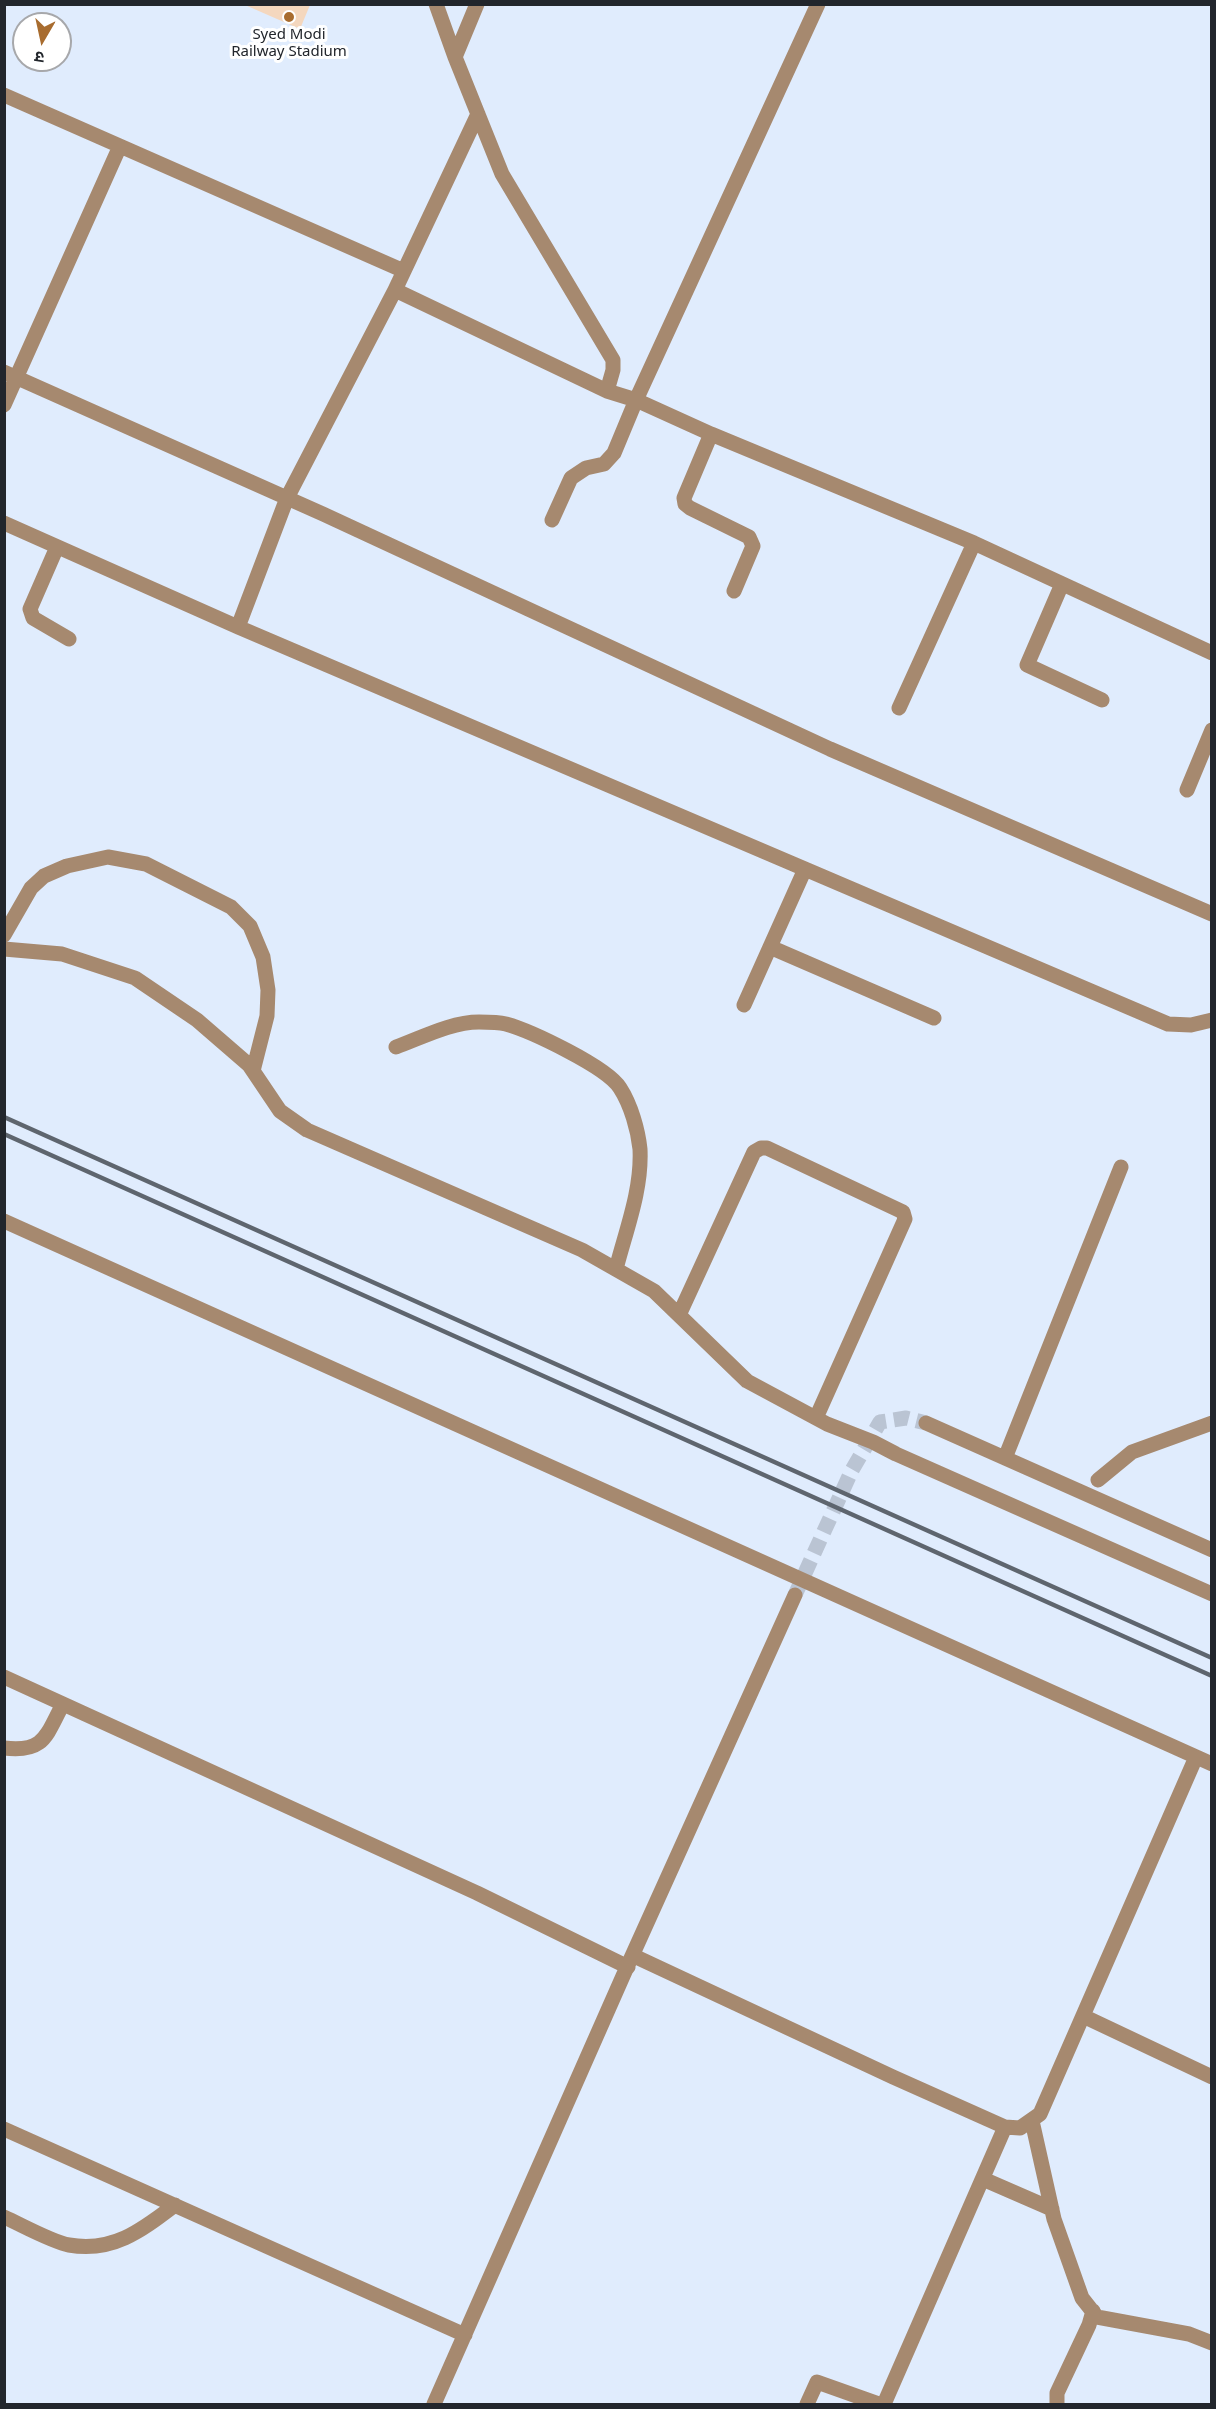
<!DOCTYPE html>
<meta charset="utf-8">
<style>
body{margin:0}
#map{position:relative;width:1216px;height:2409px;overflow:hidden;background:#e0ecfd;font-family:"Noto Sans","Noto Sans Devanagari",sans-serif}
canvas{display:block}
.frame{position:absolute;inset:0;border:6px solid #22262c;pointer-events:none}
.north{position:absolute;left:12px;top:12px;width:60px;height:60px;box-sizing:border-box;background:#fff;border:2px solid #a7a8ab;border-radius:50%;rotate:189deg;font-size:16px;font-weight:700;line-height:24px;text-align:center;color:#22262c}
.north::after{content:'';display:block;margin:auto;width:21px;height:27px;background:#a86c2f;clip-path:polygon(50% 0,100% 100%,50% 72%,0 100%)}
</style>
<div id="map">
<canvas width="1216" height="2409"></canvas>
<div class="frame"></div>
<div class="north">उ</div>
</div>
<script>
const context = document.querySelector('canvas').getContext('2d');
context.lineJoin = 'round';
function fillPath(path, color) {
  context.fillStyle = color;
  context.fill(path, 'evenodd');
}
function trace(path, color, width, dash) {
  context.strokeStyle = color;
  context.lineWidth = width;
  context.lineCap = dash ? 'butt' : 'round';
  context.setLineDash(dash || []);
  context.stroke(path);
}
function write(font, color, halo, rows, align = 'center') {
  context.font = font + ' "Noto Sans",sans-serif';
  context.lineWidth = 6;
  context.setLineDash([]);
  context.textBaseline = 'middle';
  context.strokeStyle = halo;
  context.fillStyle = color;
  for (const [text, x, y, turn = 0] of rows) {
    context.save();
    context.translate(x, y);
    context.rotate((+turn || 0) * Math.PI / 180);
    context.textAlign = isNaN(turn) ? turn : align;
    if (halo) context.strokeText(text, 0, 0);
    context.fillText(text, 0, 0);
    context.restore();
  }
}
fillPath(new Path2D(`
 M245,5H310L300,29Z`), '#f4d7be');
trace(new Path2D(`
 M795,1595L852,1470L880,1422L906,1418L926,1423`), '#bac4d3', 15, [15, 8]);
trace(new Path2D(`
 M436,4L455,57L502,174L613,360V370L607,391
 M455,57L477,4
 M4,95L404,271
 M395,290L607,391L636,400L711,434L974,543L1212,653
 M4,372L323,514L830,749L1212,914
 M4,405L120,146
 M711,434L684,498L685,504L690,508L749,537L753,546L734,591
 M552,520L571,478L586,468L604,464L614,453L636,400L818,4
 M4,523L238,627L1168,1024L1191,1025L1212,1020
 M57,547L30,609L33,618L69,639
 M1062,584L1027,665L1102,700
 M238,627L287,498L395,290L478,114
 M899,708L974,543
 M1187,790L1212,730
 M4,935L31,888L44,876L67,866L108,857L146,864L231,907L250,926L263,957L268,990L267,1016L253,1071
 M770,947L934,1018
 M4,949L62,954L135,978L197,1020L249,1065L280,1111L307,1130L582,1250L654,1291L747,1381L827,1424L873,1442L896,1454L1212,1594
 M744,1005L805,869
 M396,1047C421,1038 451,1022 479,1022C487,1022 498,1022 506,1024C531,1031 607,1067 620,1088C631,1105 638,1130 640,1149C642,1190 626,1230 616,1269
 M4,1221L1212,1764
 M679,1315L754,1152L761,1148H767L903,1212L905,1219L816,1418
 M926,1423L1212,1550
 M1005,1458L1121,1167
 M1098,1480L1132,1452L1212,1423
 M4,1677L477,1893L628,1967
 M4,1748C45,1753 46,1735 63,1704
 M634,1956L893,2077L1005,2127L1020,2128L1040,2114L1196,1757
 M1083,2016L1212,2077
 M1032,2121L1054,2219L1082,2298L1097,2317L1189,2334L1212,2343
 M4,2129L465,2335
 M983,2179L1052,2209
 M4,2217C22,2225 52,2242 69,2245C113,2253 142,2230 175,2205
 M434,2404L623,1976L795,1595
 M807,2404L817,2382L879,2404
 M884,2404L1005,2127
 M1057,2404V2393L1089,2325L1093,2311`), '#a6896f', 15);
trace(new Path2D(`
 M4,1117L1212,1658
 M4,1134L1212,1676`), '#5e656e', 4.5);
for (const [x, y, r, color] of [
 [289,17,6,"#a86c2f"]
]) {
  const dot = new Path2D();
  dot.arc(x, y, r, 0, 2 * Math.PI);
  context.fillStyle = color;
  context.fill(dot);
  trace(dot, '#fff', 2);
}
write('15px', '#22262c', '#fff', [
 ["Syed Modi",289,35],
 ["Railway Stadium",289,52]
]);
</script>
